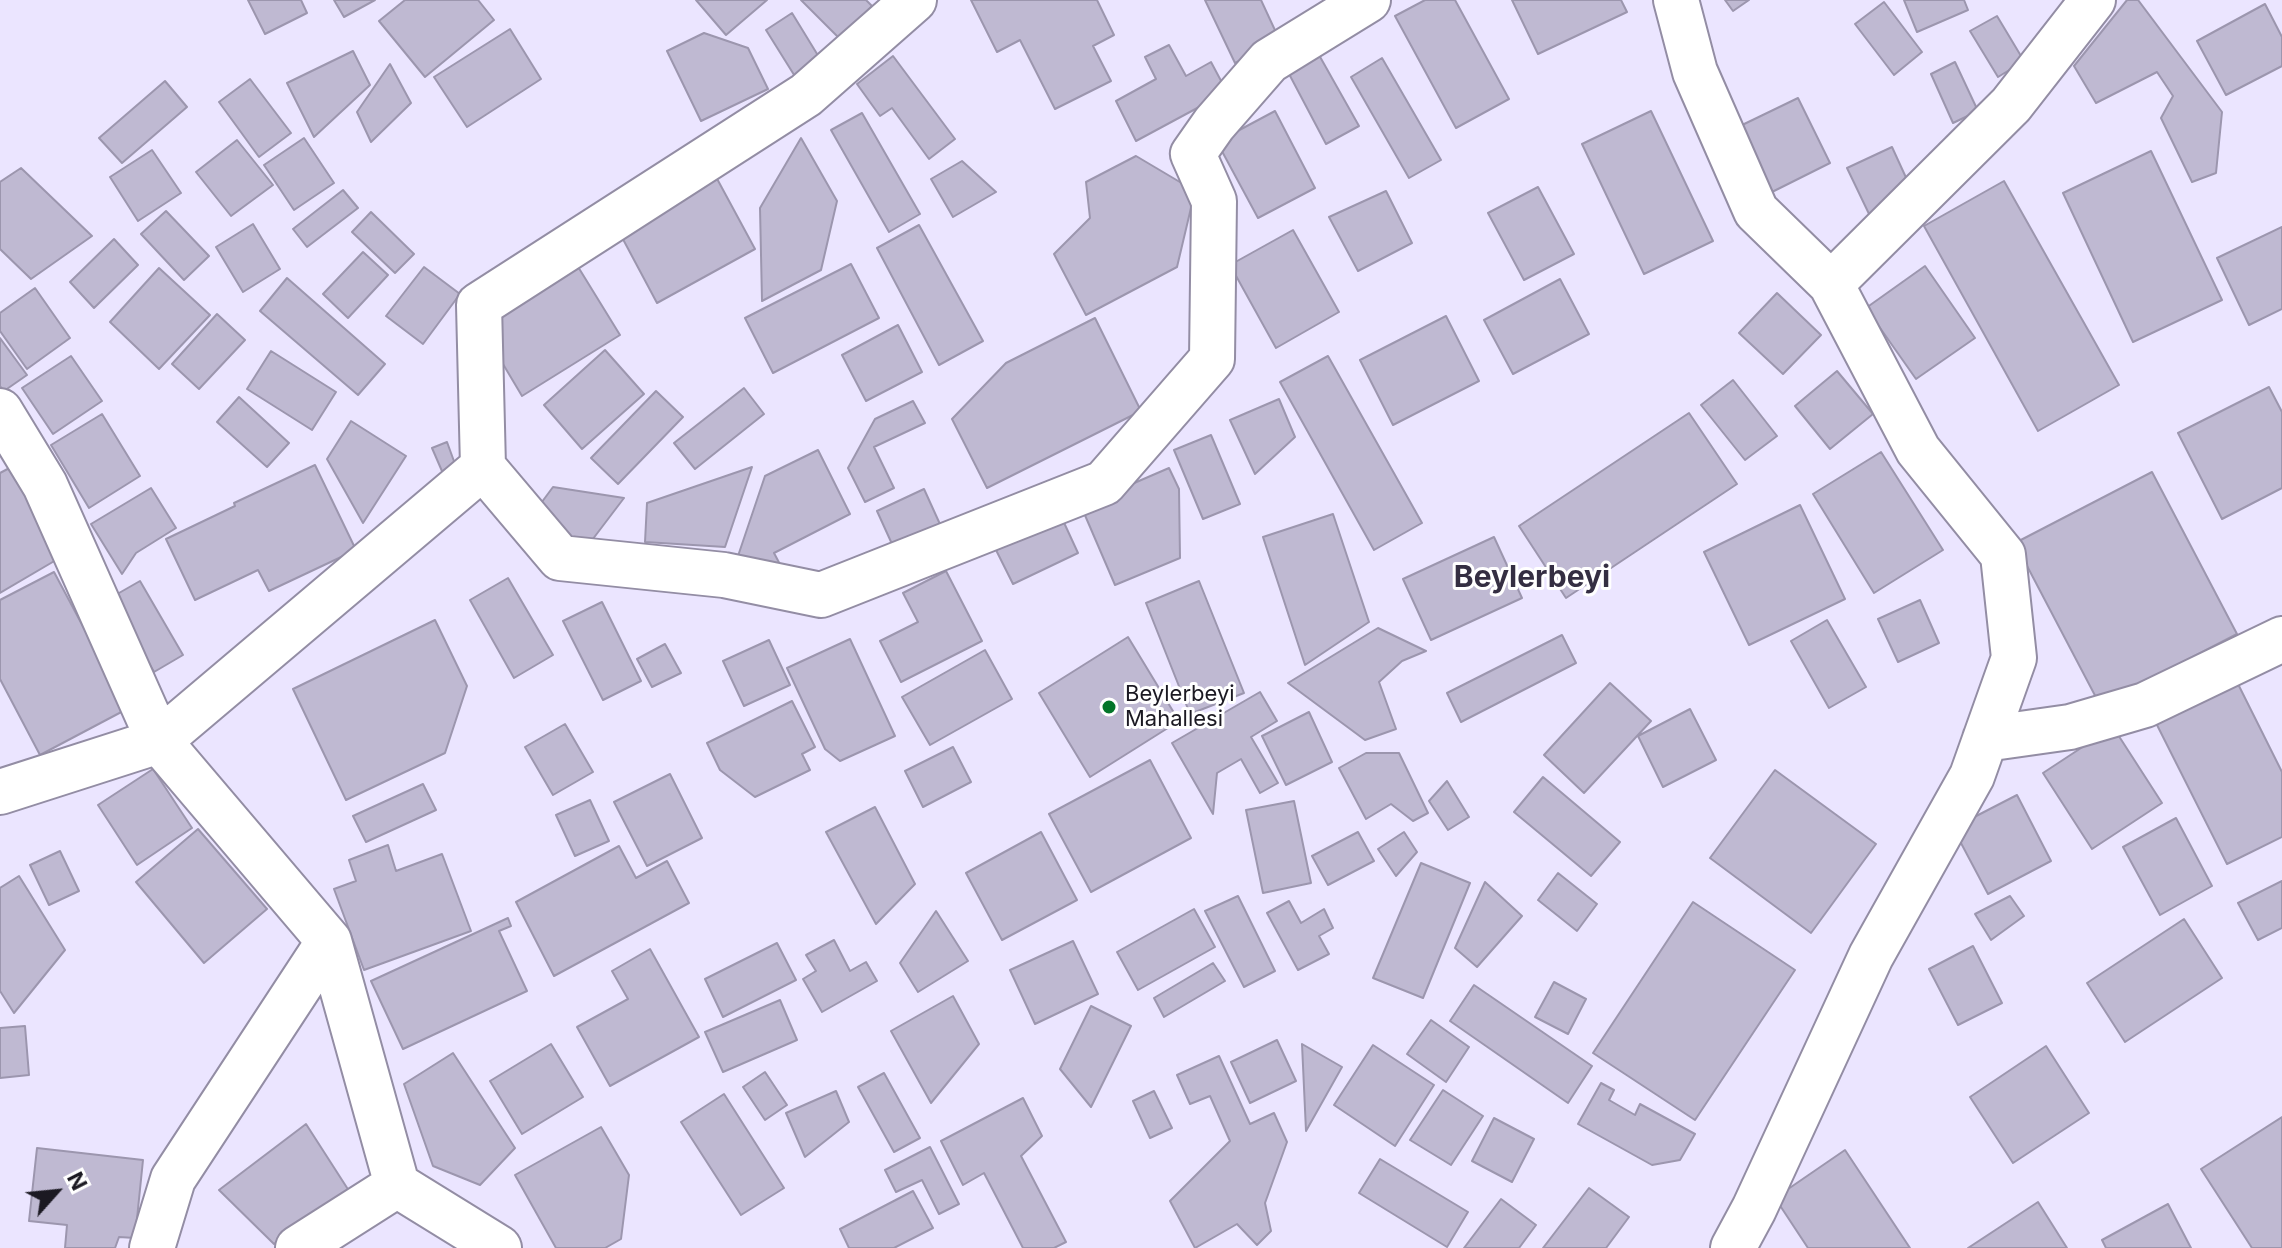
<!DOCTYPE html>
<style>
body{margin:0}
#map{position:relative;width:2282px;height:1248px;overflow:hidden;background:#ebe5ff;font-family:Inter,sans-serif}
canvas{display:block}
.north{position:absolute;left:16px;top:1152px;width:80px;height:80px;-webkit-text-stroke:6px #fff;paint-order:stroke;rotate:63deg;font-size:22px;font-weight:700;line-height:32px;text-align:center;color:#1b1922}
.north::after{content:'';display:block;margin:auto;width:28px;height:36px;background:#1b1922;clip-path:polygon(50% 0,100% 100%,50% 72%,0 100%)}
</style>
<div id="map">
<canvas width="2282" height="1248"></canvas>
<div class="north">N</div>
</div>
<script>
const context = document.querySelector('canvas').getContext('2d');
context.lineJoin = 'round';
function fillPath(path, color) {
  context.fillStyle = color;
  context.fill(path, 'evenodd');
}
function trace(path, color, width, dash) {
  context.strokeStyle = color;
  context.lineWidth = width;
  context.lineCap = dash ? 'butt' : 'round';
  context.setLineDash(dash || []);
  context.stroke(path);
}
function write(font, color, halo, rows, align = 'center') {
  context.font = font + ' Inter,sans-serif';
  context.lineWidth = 6;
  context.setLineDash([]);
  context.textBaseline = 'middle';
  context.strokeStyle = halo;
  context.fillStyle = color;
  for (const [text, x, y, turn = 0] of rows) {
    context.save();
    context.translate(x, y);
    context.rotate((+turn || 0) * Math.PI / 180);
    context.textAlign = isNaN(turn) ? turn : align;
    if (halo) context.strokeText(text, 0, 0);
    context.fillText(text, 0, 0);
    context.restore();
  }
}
const building = new Path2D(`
 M248,0H301L307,13L265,34Z
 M334,0H375L344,17Z
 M405,0H478L494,20L425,77L379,21Z
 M696,0H767L726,35Z
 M801,0H866L872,6L840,39Z
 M971,0H1097L1114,35L1093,46L1111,81L1055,109L1020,40L997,52Z
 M1205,0H1261L1280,41L1235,63Z
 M1425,0H1455L1509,99L1456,128L1395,16Z
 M1512,0H1621L1627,12L1538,54Z
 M1725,0H1749L1733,11Z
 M1904,0H1964L1968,10L1917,32Z
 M2127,0H2138L2222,112L2216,173L2192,182L2161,118L2173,96L2157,72L2096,103L2074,66Z
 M1884,2L1922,52L1894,75L1855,24Z
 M2265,4L2282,37V66L2226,95L2197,41Z
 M792,13L822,62L796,78L766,30Z
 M1997,16L2024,61L1998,77L1970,31Z
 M510,29L541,79L467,127L434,77Z
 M704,33L748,48L768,89L701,121L667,51Z
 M1169,45L1186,76L1211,62L1227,92L1136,141L1116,101L1156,79L1145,57Z
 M353,51L370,85L314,137L287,83Z
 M1319,55L1359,126L1326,144L1288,72Z
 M893,56L955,139L929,159L892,108L880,116L857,84Z
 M1382,58L1441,160L1409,178L1351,77Z
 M1955,62L1978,111L1953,123L1931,74Z
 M390,64L411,103L371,142L357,112Z
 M250,79L291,133L259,157L219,102Z
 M165,81L187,107L122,163L99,138Z
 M1798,98L1830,163L1770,193L1738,127Z
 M1275,111L1315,188L1258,218L1217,142Z
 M1651,111L1713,241L1644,274L1582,144Z
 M862,113L920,214L889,232L831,130Z
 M304,138L334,183L294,210L264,165Z
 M801,138L837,201L821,270L762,301L760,208Z
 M237,140L273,185L231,216L196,172Z
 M1892,147L1914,195L1870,216L1847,168Z
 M152,150L181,193L138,221L110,177Z
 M2151,151L2222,300L2133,342L2063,193Z
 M1136,156L1195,191L1177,267L1086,315L1054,254L1090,218L1086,182Z
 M962,161L996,192L953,217L931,179Z
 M21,168L92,236L31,279L0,249V182Z
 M715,175L755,249L657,303L617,228Z
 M2004,181L2119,385L2038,431L1924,226Z
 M1538,187L1574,254L1524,280L1488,213Z
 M343,190L358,208L307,247L293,229Z
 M1386,191L1412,243L1358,271L1329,217Z
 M166,211L209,256L184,280L141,234Z
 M371,212L414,254L395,273L352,232Z
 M253,224L280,269L243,292L216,247Z
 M919,225L983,341L939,365L877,248Z
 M2282,227V309L2249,325L2217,258Z
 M1293,230L1339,312L1276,348L1230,265Z
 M114,239L138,265L94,308L70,282Z
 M363,252L388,275L348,318L323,294Z
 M572,257L620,335L522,396L500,359L502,301Z
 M851,264L879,318L773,373L745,318Z
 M1925,266L1975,338L1916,379L1866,308Z
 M424,267L460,294L423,344L386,316Z
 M159,268L210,315L159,369L110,322Z
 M287,278L385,364L358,395L260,311Z
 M1560,279L1589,334L1513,374L1484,320Z
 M35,288L70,338L27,369L0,331V313Z
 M1777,293L1821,335L1783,374L1739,333Z
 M217,314L245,340L199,389L172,364Z
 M1446,316L1479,381L1393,425L1360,360Z
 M1095,318L1141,411L987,488L952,419L1006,363Z
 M898,325L922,372L866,401L842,355Z
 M0,338L27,375L4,391L0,386Z
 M605,350L644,394L582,449L544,405Z
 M271,351L336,392L312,430L247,389Z
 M71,356L102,401L53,434L22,388Z
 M1328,356L1422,523L1374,550L1280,382Z
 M1837,371L1873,414L1830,449L1795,406Z
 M1733,380L1777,436L1745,460L1701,405Z
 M2269,387L2282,412V488L2222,519L2178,433Z
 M744,388L764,414L695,469L674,443Z
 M656,391L683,417L618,484L591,458Z
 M239,397L289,443L267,467L217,422Z
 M1279,399L1295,437L1255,474L1230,420Z
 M913,401L925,423L874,447L894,488L865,502L848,468L875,419Z
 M1689,413L1737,484L1566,598L1519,526Z
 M102,414L140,476L89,508L51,445Z
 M351,421L406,456L363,523L327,459Z
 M1211,435L1240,504L1203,519L1174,450Z
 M447,442L459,475L448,485L432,448Z
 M818,450L850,514L774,553L784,572L738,556L765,476Z
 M1881,452L1943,550L1874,593L1813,494Z
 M17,464L68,553L0,593V473Z
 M315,465L356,550L269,591L258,570L195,600L166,539L235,506L234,503Z
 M752,467L725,547L645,542L647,503Z
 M1169,468L1179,489L1180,558L1115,585L1081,506Z
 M2152,472L2237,634L2100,705L2015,543Z
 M553,487L624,498L583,552L533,514Z
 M151,488L176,528L136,553L122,574L91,524Z
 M924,489L944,533L897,555L877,511Z
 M1800,505L1845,599L1749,645L1704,552Z
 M1060,514L1078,553L1013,584L994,546Z
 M1333,514L1369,622L1305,665L1263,537Z
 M1494,537L1522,598L1431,640L1403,579Z
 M946,571L982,641L901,682L880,641L918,622L903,593Z
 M54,572L127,709L40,755L0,679V600Z
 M508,578L553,655L514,678L470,600Z
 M140,581L183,655L154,672L112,597Z
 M1199,581L1244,693L1190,714L1146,603Z
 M1920,600L1939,643L1898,662L1878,619Z
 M602,602L641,681L603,700L563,621Z
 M435,620L467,686L445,753L346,800L293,689Z
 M1827,620L1866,687L1829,708L1791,641Z
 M1378,628L1426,651L1402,661L1379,682L1396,729L1365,740L1288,683Z
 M1562,635L1576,663L1461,722L1447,693Z
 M1128,637L1179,721L1090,777L1039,693Z
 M850,639L895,736L840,761L825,749L787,668Z
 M769,640L790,685L744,706L723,661Z
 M665,644L681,673L652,687L637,659Z
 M985,650L1012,699L930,745L902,697Z
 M2237,682L2282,772V837L2227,864L2156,723Z
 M1610,683L1651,721L1584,793L1544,755Z
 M1260,692L1277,721L1251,737L1278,783L1260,793L1241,759L1217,773L1213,814L1172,743Z
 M792,701L815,747L802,754L810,770L755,797L720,770L707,743Z
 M1690,709L1716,760L1663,787L1638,736Z
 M1309,712L1332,762L1286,785L1262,736Z
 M565,724L593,772L553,795L525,747Z
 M2113,727L2162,803L2092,849L2043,773Z
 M953,747L971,782L923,807L905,771Z
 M1366,753H1399L1428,813L1413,821L1391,804L1366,819L1339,768Z
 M1150,760L1191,838L1091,892L1049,814Z
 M153,769L192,828L137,865L98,805Z
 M1775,770L1876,844L1811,933L1710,858Z
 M670,774L702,838L647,866L614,802Z
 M1543,777L1620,842L1591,876L1514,812Z
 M1447,781L1469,817L1448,830L1429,801Z
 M423,784L436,810L366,842L353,816Z
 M2017,795L2051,861L1988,894L1953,828Z
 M590,800L609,841L575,856L556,815Z
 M1294,801L1311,883L1263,893L1246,810Z
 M875,807L915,884L876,924L826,832Z
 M2176,818L2212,886L2160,915L2123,847Z
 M198,829L267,909L204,963L136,882Z
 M1041,832L1077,900L1002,940L966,873Z
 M1358,832L1374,861L1328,885L1312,856Z
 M1404,832L1417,852L1396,876L1378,849Z
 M388,845L396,871L442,854L471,931L364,970L334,889L356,881L349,860Z
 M619,846L636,878L667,861L689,903L554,976L516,902Z
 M60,851L79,891L49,905L30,865Z
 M1421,863L1470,883L1423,998L1373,978Z
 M1558,873L1597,904L1577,931L1538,900Z
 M19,876L65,950L14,1013L0,991V888Z
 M2282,881V928L2258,940L2238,903Z
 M1485,882L1522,916L1477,967L1455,948Z
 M1238,896L1275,971L1244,987L1205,911Z
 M2010,896L2024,916L1991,940L1975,914Z
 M1289,901L1301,923L1324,909L1333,928L1319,936L1329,954L1298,970L1267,913Z
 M1693,902L1795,970L1695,1120L1593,1053Z
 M1194,909L1215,947L1138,990L1117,952Z
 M936,911L968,961L918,992L900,963Z
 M508,918L511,926L499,931L527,991L403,1049L371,981Z
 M2184,919L2222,978L2125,1042L2087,983Z
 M834,940L850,971L866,962L877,981L822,1012L803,979L816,971L806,955Z
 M1073,941L1098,994L1035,1024L1010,970Z
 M777,943L796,980L723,1017L705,979Z
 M1973,946L2002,1003L1958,1025L1929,969Z
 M650,949L699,1037L610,1086L577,1027L628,999L612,971Z
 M1213,963L1225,981L1164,1017L1154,998Z
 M1554,982L1586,999L1568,1034L1535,1017Z
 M1474,985L1592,1066L1568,1103L1450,1021Z
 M953,996L979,1044L931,1103L891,1031Z
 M780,1000L797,1040L723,1072L705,1032Z
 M1091,1006L1131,1026L1091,1107L1060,1069Z
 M1431,1020L1469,1047L1446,1082L1407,1054Z
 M25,1026L29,1075L0,1078V1028Z
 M1277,1040L1296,1081L1250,1103L1231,1062Z
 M551,1044L583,1097L522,1134L490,1081Z
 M1302,1044L1342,1067L1306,1131Z
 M1373,1045L1434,1085L1395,1146L1334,1105Z
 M2046,1046L2089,1113L2013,1163L1970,1097Z
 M453,1053L515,1148L480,1185L433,1166L404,1084Z
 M1219,1056L1250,1124L1274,1113L1287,1142L1265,1203L1271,1231L1257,1245L1237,1224L1195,1248L1170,1201L1230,1141L1210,1096L1190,1104L1177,1075Z
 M765,1072L787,1105L765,1120L743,1087Z
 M884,1073L920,1138L894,1152L858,1087Z
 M1601,1083L1614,1090L1609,1100L1635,1115L1640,1104L1695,1134L1680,1160L1652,1165L1578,1124Z
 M1443,1090L1483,1116L1451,1165L1410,1140Z
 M836,1091L849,1122L805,1157L786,1113Z
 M1154,1091L1172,1128L1150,1138L1133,1101Z
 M724,1094L784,1188L741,1215L681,1122Z
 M1023,1098L1042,1136L1021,1156L1066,1242L1054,1248H1023L984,1173L963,1185L941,1141Z
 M2282,1117V1248H2252L2201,1169Z
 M1494,1118L1534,1139L1512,1182L1472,1161Z
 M306,1124L351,1194L274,1244L219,1190Z
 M601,1127L629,1175L621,1239L605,1248H556L515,1175Z
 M930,1147L959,1204L939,1214L922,1180L896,1192L885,1170Z
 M37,1148L143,1160L135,1238L119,1237L115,1248H65L67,1225L29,1221Z
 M1845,1150L1910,1248H1808L1775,1198Z
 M1380,1159L1468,1212L1447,1247L1359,1193Z
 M1589,1188L1629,1217L1606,1248H1543Z
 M913,1191L933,1228L894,1248H849L840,1229Z
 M1501,1199L1536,1225L1519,1248H1464Z
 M2038,1202L2067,1248H1968Z
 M2168,1204L2191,1248H2106L2102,1240Z`);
fillPath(building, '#bfb9d2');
trace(building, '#9c96ae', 2);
const minor = new Path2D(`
 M1676,0L1695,72L1756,211L1831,284L1918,450L2003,555L2014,658L1972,776L1871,956L1754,1209L1733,1248
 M1831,284L2011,105L2093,0
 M0,411L45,485L159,741L329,941L397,1185
 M483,467L560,558L724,575L821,595L1104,483L1212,359L1214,201L1193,154L1214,124L1269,61L1368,0
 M1985,739L2070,727L2145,705L2282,639
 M0,792L159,741L483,467L479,305L806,95L914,0
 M152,1248L173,1179L329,941
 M298,1248L397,1185L499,1248`);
trace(minor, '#938da4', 48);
trace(minor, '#fff', 44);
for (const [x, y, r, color] of [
 [1109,707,8,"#037529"]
]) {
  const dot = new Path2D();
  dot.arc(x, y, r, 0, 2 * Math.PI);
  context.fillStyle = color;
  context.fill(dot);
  trace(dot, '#fff', 3);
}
write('22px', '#1b1922', '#fff', [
 ["Beylerbeyi",1125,694],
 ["Mahallesi",1125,719]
], 'left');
write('bold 30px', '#342e42', '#fff', [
 ["Beylerbeyi",1532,578]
]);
</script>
